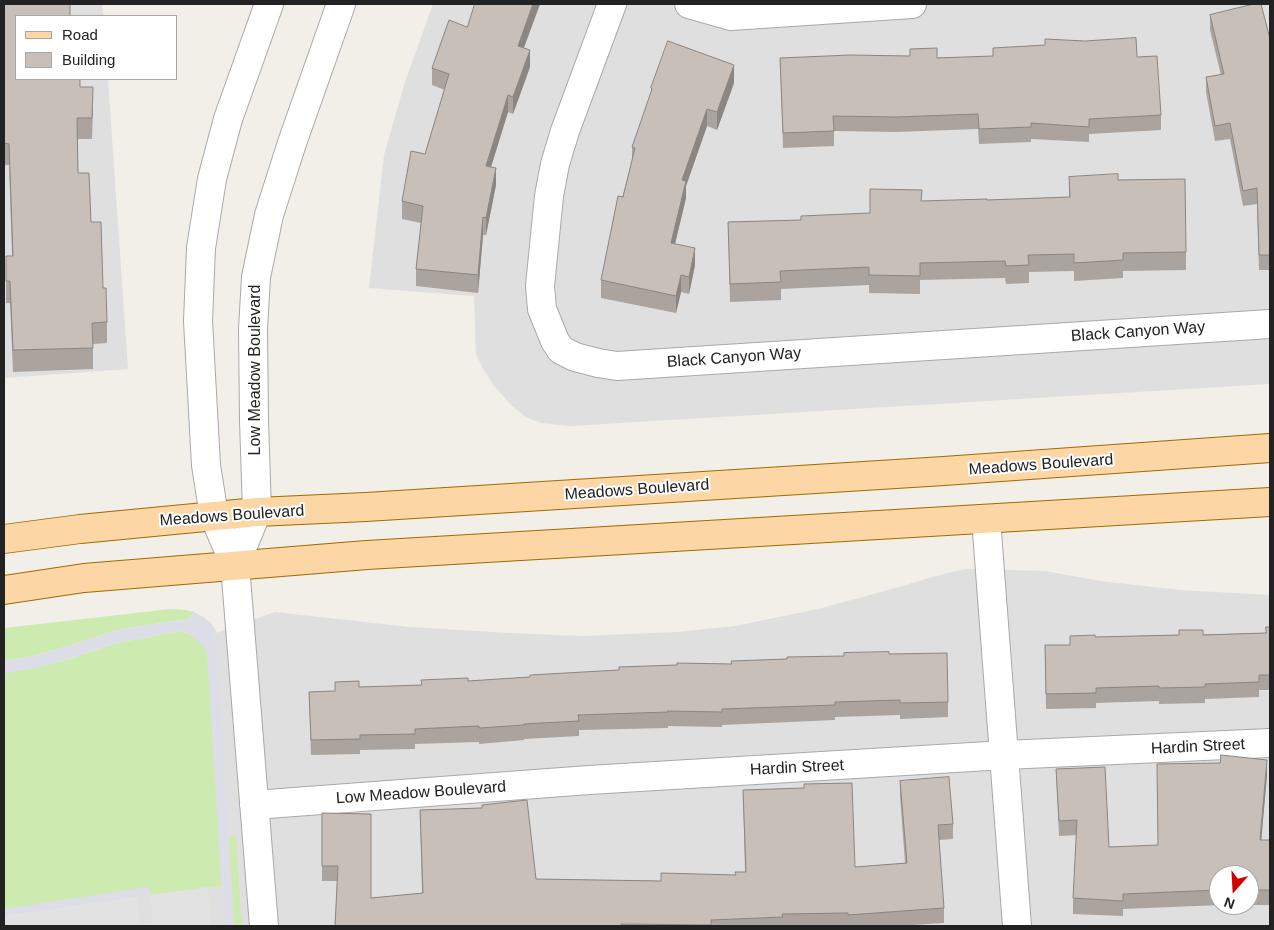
<!DOCTYPE html>
<style>
body{margin:0}
#map{position:relative;width:1274px;height:930px;overflow:hidden;background:#f2efe9;font-family:Helvetica,sans-serif}
canvas{display:block}
.frame{position:absolute;inset:0;border:5px solid #222;pointer-events:none}
.legend{position:absolute;left:15px;top:15px;width:162px;height:65px;box-sizing:border-box;background:#fff;border:1px solid #a7a7a7;margin:0;padding:6px 9px;list-style:none;font-size:15px;color:#222}
.legend li{display:flex;align-items:center;gap:10px;height:25px}
.legend b{width:25px;border:1px solid #a7a7a7}
.north{position:absolute;left:1209px;top:865px;width:50px;height:50px;box-sizing:border-box;background:#fff;border:1px solid #a7a7a7;border-radius:50%;rotate:199deg;font-size:14px;font-weight:700;line-height:20px;text-align:center;color:#222}
.north::after{content:'';display:block;margin:auto;width:18px;height:22px;background:#d40000;clip-path:polygon(50% 0,100% 100%,50% 72%,0 100%)}
</style>
<div id="map">
<canvas width="1274" height="930"></canvas>
<div class="frame"></div>
<ul class="legend">
<li><b style="height:6px;background:#fcd6a4"></b>Road</li>
<li><b style="height:14px;background:#c7bfb8"></b>Building</li>
</ul>
<div class="north">N</div>
</div>
<script>
const context = document.querySelector('canvas').getContext('2d');
context.lineJoin = 'round';
function fillPath(path, color) {
  context.fillStyle = color;
  context.fill(path, 'evenodd');
}
function trace(path, color, width, dash) {
  context.strokeStyle = color;
  context.lineWidth = width;
  context.lineCap = dash ? 'butt' : 'round';
  context.setLineDash(dash || []);
  context.stroke(path);
}
function write(font, color, halo, rows, align = 'center') {
  context.font = font + ' Helvetica,sans-serif';
  context.lineWidth = 4;
  context.setLineDash([]);
  context.textBaseline = 'middle';
  context.strokeStyle = halo;
  context.fillStyle = color;
  for (const [text, x, y, turn = 0] of rows) {
    context.save();
    context.translate(x, y);
    context.rotate((+turn || 0) * Math.PI / 180);
    context.textAlign = isNaN(turn) ? turn : align;
    if (halo) context.strokeText(text, 0, 0);
    context.fillText(text, 0, 0);
    context.restore();
  }
}
fillPath(new Path2D(`
 M4,4H102L103,16H16V79H108L128,369L4,378Z
 M433,4H1270V384L571,426L541,423L526,417L511,405L494,386L482,367L476,354L474,296L369,288L384,155L405,82Z
 M965,569L1045,571L1100,581L1180,590L1270,595V926H4V673L213,634L275,612L410,627L510,633L582,636L677,632L735,626L818,609L892,589L932,577ZM1219,875H1249V905H1219Z`), '#e0dfdf');
fillPath(new Path2D(`
 M170,609L185,610L194,612L189,619L141,626L111,632L68,646L30,657L4,661V628Z
 M180,631C192,634 201,641 207,652L222,886L150,895L149,887L4,909V673L39,667L69,659L116,643Z
 M229,836H236L242,926H234Z`), '#cdebb0');
fillPath(new Path2D(`
 M208,887L211,926H4V916L76,905L137,897L140,922L143,924L150,923L152,922L153,919L150,895Z`), '#e2e2e2');
fillPath(new Path2D(`
 M194,612L205,618L211,623L217,632L213,634L217,655L234,926H224L208,660L207,652L202,644L187,633L180,631L116,643L69,659L39,667L4,673V661L30,657L68,646L111,632L141,626L189,619Z
 M150,887V895L76,905L4,916V909Z`), '#dddde8');
const minor = new Path2D(`
 M612,4L565,131L555,164L549,196L540,286L542,309L555,341L561,350L575,357L598,363L617,366L1270,324
 M689,4L731,16L912,4
 M986,519L1017,926
 M235,565L257,512L254,420L253,329L256,277L269,215L292,143L341,4
 M254,805L589,780L1005,755L1270,743
 M264,926L235,565L214,516L206,465L198,321L201,248L212,179L228,119L269,4`);
const major = new Path2D(`
 M4,539L80,529L257,512L366,507L944,471L1270,448
 M4,590L84,578L367,555L1270,502`);
trace(minor, '#a9a9a9', 30);
trace(major, '#a06b00', 30);
trace(minor, '#fff', 28);
trace(major, '#fcd6a4', 28);
fillPath(new Path2D(`
 M4,4L16,16L80,87L93,109L92,139H78V173L91,222L103,288L107,322V343L93,344V369L13,372L10,303H6V256H12L9,165H4Z
 M540,4L524,48L530,67L513,114L508,112L491,167L496,185L486,235H483L478,293L416,286V269L421,223L402,219V201L425,154L445,90L432,85V68L467,27Z
 M1210,15L1270,39V270H1259L1257,204L1243,206L1230,139L1215,141L1206,92V77L1221,75L1210,30Z
 M1137,57L1161,115V130L1089,134V142L1031,139V142L979,144L978,129L896,132L834,131V146L783,148L780,58Z
 M734,83L717,130L707,126L686,186V198L675,244L695,265L689,294L681,292L676,313L601,298V280L632,160V147L651,94V88Z
 M1069,177L1118,180L1186,252V270L1123,271V278L1074,281V271L1029,272V283L1006,284L1005,278L920,280V294L869,293V285L781,289V300L730,302L728,222L801,220L870,213L922,201L987,200L1069,197Z
 M1270,627V690H1259V697L1205,699V703L1159,704V701L1096,703V708L1046,709L1045,645H1070V636L1095,637L1266,633Z
 M889,654L948,702V717L900,719V715L835,717V720L722,725V727L668,726V728L579,730V736L524,739V740L479,744V742L415,744V749L360,750V754L311,755L309,692L335,691L421,685L468,681L732,664L787,659Z
 M1056,769L1109,847L1158,846L1267,775L1261,840H1270V905H1236H1249V875H1219V905H1221L1123,909V916L1073,914V898L1077,835L1059,836Z
 M900,781L953,824V839L939,840L944,908V923L897,926H335L337,881H322V813L371,898L422,893L420,810L536,879L661,881L735,875L745,872L743,790L855,867L905,863L900,796Z`), '#aba49e');
fillPath(new Path2D(`
 M533,4H540L518,63V46Z
 M530,50V67L513,114V97Z
 M734,65V83L717,130V112Z
 M508,95V112L486,183V166Z
 M707,109V126L686,186V198L671,260V243L682,180Z
 M496,168V185L486,235V218Z
 M483,217V235L478,293V275Z
 M695,248V265L689,294V277Z
 M681,275V292L676,313V296Z
 M1267,760V775L1260,855V840Z`), '#8b8681');
const building = new Path2D(`
 M4,4H70V16H16V79H80V87H93L92,118H77L78,173H89L91,222H101L103,288H106L107,322L92,323L93,348L13,350L10,281H6V256H13L9,144L4,143Z
 M475,4H533L518,46L530,50L513,97L508,95L486,166L496,168L486,218L483,217L478,275L416,269L423,206L402,201L411,151L425,154L449,74L432,68L449,20L467,27Z
 M1254,4H1261L1270,39V255H1259L1257,188L1243,191L1230,123L1215,126L1206,77L1224,74L1210,15Z
 M1136,38L1137,57L1157,56L1161,115L1089,119V127L1031,123V127L979,129L978,114L896,117L833,116L834,131L783,133L780,58L850,55L910,56V49L937,48V58L993,56V48L1045,45V39L1085,41Z
 M668,41L734,65L717,112L707,109L682,180L686,181L671,243L695,248L689,277L681,275L676,296L601,280L618,196L623,197L635,148L632,147L652,89L651,88Z
 M1118,174V180L1185,179L1186,252L1123,253V260L1074,263V254L1028,255L1029,265L1006,266L1005,261L920,263V276L869,275V267L780,271L781,282L730,284L728,222L801,220V216L870,213V189L922,190L921,201L987,199V200L1070,197L1069,177Z
 M1266,627H1270V675H1259V682L1205,684V687L1159,688V686L1096,688V693L1046,694L1045,645H1070V636L1095,635V637L1179,635V630H1203V635L1266,633Z
 M889,652V654L947,653L948,702L900,703V700L835,702V705L722,709V712L667,711L668,712L578,715L579,721L524,724V725L479,728V726L415,729V734L360,735V739L311,740L309,692L335,691V682L359,681V687L422,685L421,680L468,678V681L530,677V675L619,670V667L677,665V663L732,664L731,661L787,659V657L844,656V653Z
 M1221,755L1267,760L1260,840H1270V890H1249V875H1219V890L1123,894V901L1073,898L1077,820L1059,821L1056,769L1105,767L1109,847L1158,845L1157,764L1220,763Z
 M949,777L953,824L938,825L944,908L848,915V913L782,914L783,917L711,920V925L621,924V926H335L338,866H322V813L371,814V898L423,893L420,810L482,808V805L527,800L536,879L661,881V873L736,875L735,872H746L743,790L804,788V784L852,783L855,867L907,863L900,781Z`);
fillPath(building, '#c7bfb8');
trace(building, '#8b8681', 1);
write('16px', '#222', '#fff', [
 ["Black Canyon Way",1138,332,-4],
 ["Black Canyon Way",734,358,-4],
 ["Low Meadow Boulevard",256,370,-90],
 ["Meadows Boulevard",1041,465,-4],
 ["Meadows Boulevard",637,490,-4],
 ["Meadows Boulevard",232,516,-4],
 ["Hardin Street",1198,747,-3],
 ["Hardin Street",797,768,-3],
 ["Low Meadow Boulevard",421,793,-4]
]);
</script>
